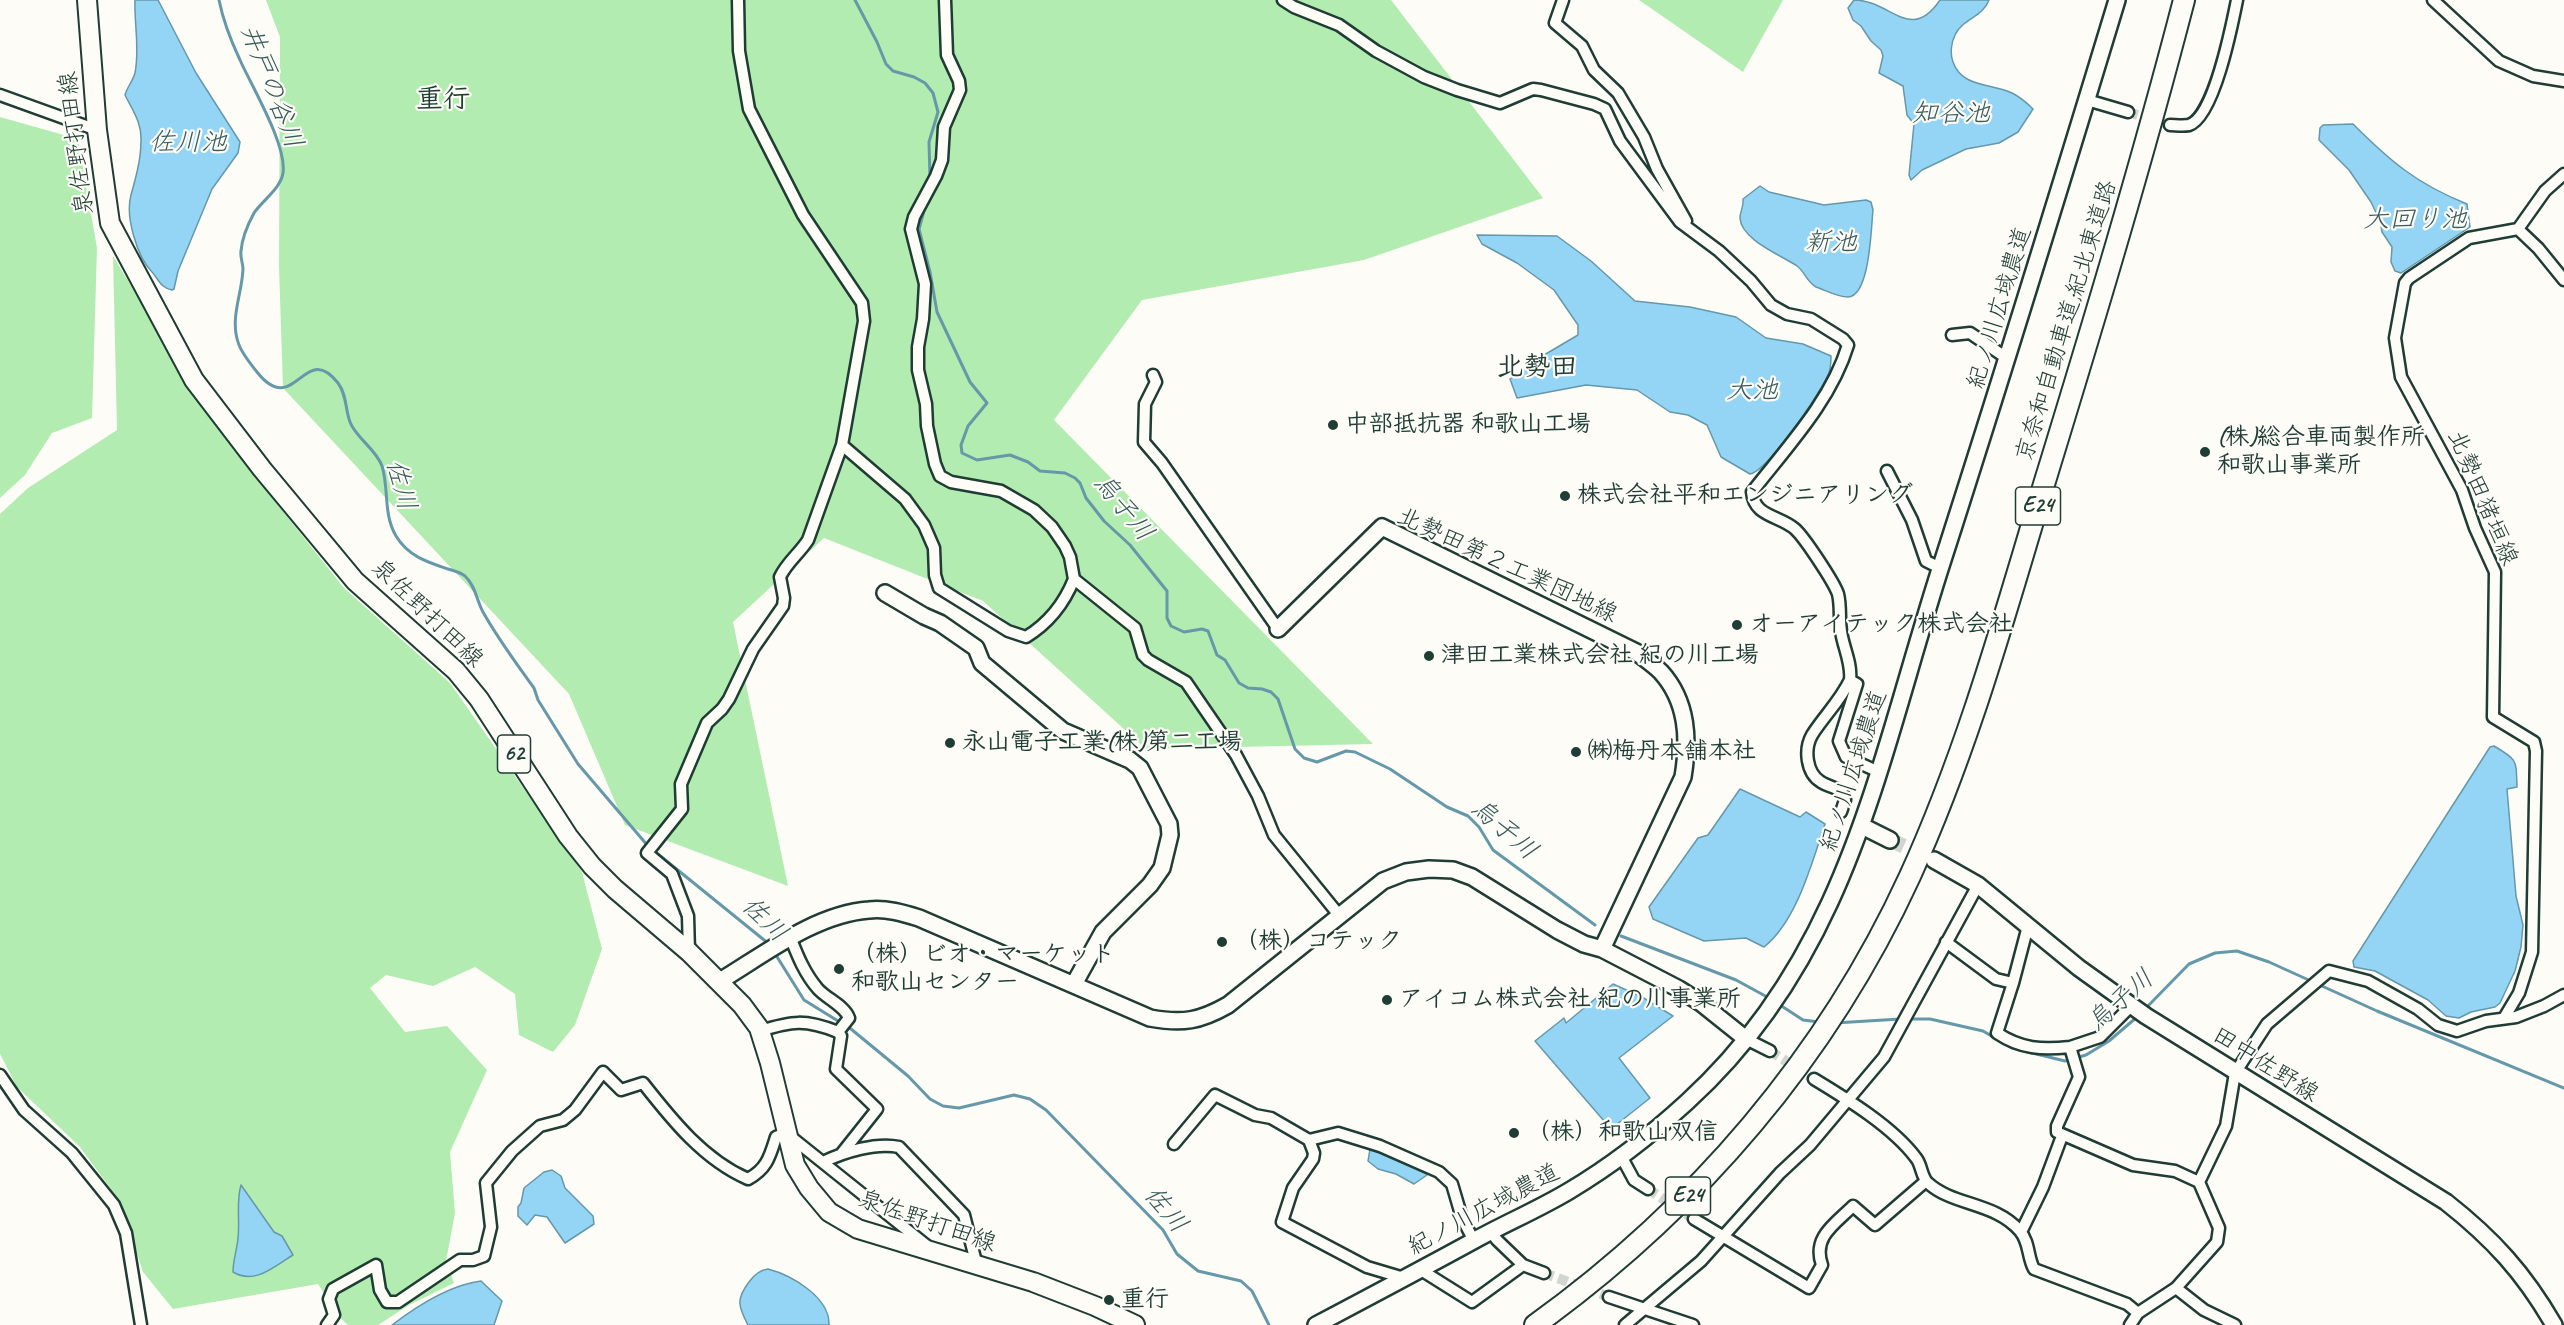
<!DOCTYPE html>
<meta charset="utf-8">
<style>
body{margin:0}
canvas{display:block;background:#fdfcf7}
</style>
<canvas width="2564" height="1325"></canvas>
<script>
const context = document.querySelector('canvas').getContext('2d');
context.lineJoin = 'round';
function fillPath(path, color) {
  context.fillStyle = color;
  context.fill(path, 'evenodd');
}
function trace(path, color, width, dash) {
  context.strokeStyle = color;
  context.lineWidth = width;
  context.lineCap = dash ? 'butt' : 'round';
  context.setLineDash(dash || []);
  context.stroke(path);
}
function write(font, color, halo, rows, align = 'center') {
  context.font = font + ' Caveat,"Klee One",sans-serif';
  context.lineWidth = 4.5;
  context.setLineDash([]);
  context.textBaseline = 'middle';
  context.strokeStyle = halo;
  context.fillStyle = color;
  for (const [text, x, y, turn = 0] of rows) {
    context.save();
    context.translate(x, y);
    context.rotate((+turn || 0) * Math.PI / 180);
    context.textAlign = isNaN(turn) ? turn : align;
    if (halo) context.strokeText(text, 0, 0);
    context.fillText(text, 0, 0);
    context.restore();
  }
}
fillPath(new Path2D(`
 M266,0H1391L1543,198L1364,260L1142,300L1054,420L1373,744L1146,749L983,601L824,538L733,622L788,886L625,825L569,694L283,388L279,267L280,37Z
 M1639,0H1783L1743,72Z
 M0,117L78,139L97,248L92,418L52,433L25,475L0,498Z
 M113,256L199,399L245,464L344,588L450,683L582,872L602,949L575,1025L553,1052L519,1035L515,994L475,967L433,986L386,975L370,988L405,1032L447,1026L487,1070L450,1152L455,1213L446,1261L454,1283L409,1305L378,1325H348L340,1318L318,1284L173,1309L143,1272L119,1200L80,1147L17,1087L0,1054V514L28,488L117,430Z`), '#b3ecb0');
const water = new Path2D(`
 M135,0H158L196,73L240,142L238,153L212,189L178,271L174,289L172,290C161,288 159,280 152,272C137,257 125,216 131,195C136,177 141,159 141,141C142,123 133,111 125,95C127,87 133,81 135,73C140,48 134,24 135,0Z
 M1854,0C1891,0 1910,44 1940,0H1989C1983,17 1962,19 1955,35C1951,43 1950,54 1953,62C1962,88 1992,83 2012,93C2020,97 2027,103 2033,109L2018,132L1999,143L1966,149L1922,170L1911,180L1909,175L1914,124L1907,115L1903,86L1879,73L1883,56L1881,50L1871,41L1861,26L1853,20L1848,8Z
 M2353,124C2391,162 2417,184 2467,204L2470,227L2401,273L2395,271L2391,262L2392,247L2382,232L2380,221L2371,202L2349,170L2319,140L2320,128L2323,125Z
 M1760,186L1769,192L1824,205L1866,200L1871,202L1873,210C1871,228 1870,296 1848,297C1837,297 1825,290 1816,287C1807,282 1805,272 1797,266C1783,256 1741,240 1740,218C1740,212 1744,206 1743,199Z
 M1477,235L1557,236L1591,261L1635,301L1690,307L1736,317L1766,338L1803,344L1831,356C1831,362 1831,369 1828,375C1819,394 1768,471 1750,474L1721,457L1707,425L1688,415L1670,412L1637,390L1586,385L1517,398L1510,379L1539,358L1578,335V325L1554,290L1517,263L1482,244Z
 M2494,746C2518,760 2516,760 2517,787L2507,789L2516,896L2523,925L2521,947L2515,971L2500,1003L2495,1007L2471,1012L2459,1018L2446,1016L2428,1000L2375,971L2354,967L2353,961L2490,747Z
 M1740,789L1800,817L1806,812L1825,824C1812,862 1797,921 1764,947L1746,938L1704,941L1653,919L1649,907L1698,838L1708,835Z
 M1613,984L1642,997L1673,1016L1619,1058L1650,1098L1611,1129L1535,1041L1564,1018L1566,1023Z
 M1370,1149L1427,1174V1175L1414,1184L1396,1174L1378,1169L1368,1161Z
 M552,1170L561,1176L565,1188L593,1216L594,1224L565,1243L547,1217L535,1215L527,1225L518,1216V1207L521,1203L524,1188L544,1172Z
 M241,1185L274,1232L282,1236L293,1255C273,1267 255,1285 233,1272C233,1260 237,1250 238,1238C240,1221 236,1201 241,1185Z
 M768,1269C791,1275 830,1297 829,1325H748C738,1306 736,1299 749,1282C754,1275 760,1270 768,1269Z
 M481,1281L502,1301L494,1325H392C417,1306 449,1285 481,1281Z`);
fillPath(water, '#94d5f6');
trace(water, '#6598a8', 1.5);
trace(new Path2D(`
 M219,0C223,20 231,41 240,60C252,87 287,145 283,173C281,188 262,201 254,213C248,224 242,239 241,251C240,258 243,263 243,269C242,295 229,319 239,345C243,355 250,363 257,372C295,420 304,339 338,383C347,395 345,409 350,422C356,438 376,449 382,466C389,488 383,514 396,536C408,556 427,562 448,569C454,571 460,572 465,576C475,585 477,601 483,612C498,639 516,663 534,688L538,700L578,764L648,846
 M855,0L877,42L886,64L893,71L914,77L925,83L933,93L938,112L929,142L930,179
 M925,207L919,229L930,272L937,312L970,382L987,403L968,426L961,445L962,453L977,460L1010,455L1028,462L1040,471L1065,473L1075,478L1080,483L1086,498L1104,521L1130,545L1167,591V618L1171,626L1184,632L1202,629L1208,631L1217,655L1225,660L1239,683L1248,688L1262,689L1271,692L1278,699L1295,749L1304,758L1317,762L1346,751L1355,752L1390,769L1447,807L1468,816L1479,827L1493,850L1595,925
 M653,850L769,944
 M1621,936L1736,980L1769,998
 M774,952L804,1000L851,1029L908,1076L930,1099L943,1106L959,1108L1014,1095L1030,1099L1046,1110L1163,1230L1177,1254L1198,1271L1241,1281L1252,1291L1269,1325
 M1777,1003L1803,1020L1819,1022
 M2146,1008L2189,964L2215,953L2237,951L2269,962L2377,1011L2564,1088
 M1910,1019H1930L1983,1031L2012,1048L2065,1061L2086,1055L2109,1041L2137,1017
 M1835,1023L1900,1019`), '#6598a8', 3);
trace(new Path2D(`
 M2128,112L2170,125
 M1770,1051L1814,1079
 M1648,1189L1694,1219
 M1544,1273L1609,1297`), '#d1d6d0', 10, [10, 5]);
trace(new Path2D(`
 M1890,840L1928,857`), '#d1d6d0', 15, [15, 8]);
const street = new Path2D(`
 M945,0L947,55L959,81L960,90L944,127L942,160L936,176L914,217L911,229L925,284L923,319L918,347V370L926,404L927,426L935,464L940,476L951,482L1001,491L1034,510L1052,527L1065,546L1070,557L1074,579L1135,628L1143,655L1148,660L1186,682L1236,755L1258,796L1274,835L1339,915
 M1283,0L1294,7L1339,25L1376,51L1424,77L1457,90L1500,103L1533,89L1541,90L1594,104L1605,109L1620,141L1680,222L1719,251L1751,281L1771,305L1787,314L1811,319L1843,339L1848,345C1831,401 1787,447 1752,492C1754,517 1779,515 1795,529C1804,537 1834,582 1838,594C1841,606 1839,619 1841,631C1843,647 1852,663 1850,680L1857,684L1839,741L1846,757L1879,772
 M1563,0L1555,23L1582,46L1594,70L1618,93L1644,137L1657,169L1686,221
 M2433,0L2499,61L2533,76L2564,81
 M0,95L97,130
 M2087,100L2128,112
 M2170,125C2175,125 2183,126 2189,125C2214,117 2232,25 2237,0
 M2518,229L2538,248L2564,280
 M1952,335L1970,333L2008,359
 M1153,375L1156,382L1145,404L1144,442L1162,463L1278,629
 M842,445L905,499L924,525L934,548L935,575L939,588L1008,631L1026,637C1049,623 1064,604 1074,579
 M1887,471L1912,520L1926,561L1940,568
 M1841,812L1845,800L1842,792C1835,787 1827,786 1821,782C1806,773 1804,749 1812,735C1824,716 1840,701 1850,680
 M1946,942L1996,979L2013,983L1997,1033C2021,1049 2042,1050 2070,1047L2079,1077L2057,1126V1132L2133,1165L2175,1171L2199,1182
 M689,952L688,916L672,874L647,853L682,809L681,784L707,723L722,709L729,699L753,649L783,606L784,598L780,577C787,562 799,554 808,540L842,445L864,321L862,303L803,215L749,109L739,51L738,0
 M2013,983L2028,926
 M2504,1018L2519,993L2532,952L2536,751L2534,742L2493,717L2495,572L2475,528L2462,490L2401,377L2395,338L2405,283L2409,278L2469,238L2518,229L2545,191L2564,174
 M760,1031C792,1021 805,1019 838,1032L849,1018C845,1006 827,999 818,989C805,974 798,957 791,939
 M838,1032L841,1036L836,1069L877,1109L842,1153
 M1746,1039L1770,1051
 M2070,1047L2100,1037L2131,1006
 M0,1075L24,1110L72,1153L114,1205L126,1233L141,1325
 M1814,1079C1847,1099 1893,1127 1916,1158C1922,1165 1921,1177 1928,1183C1953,1206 1995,1202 2020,1231C2030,1243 2027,1256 2034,1269L2127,1304L2138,1313
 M1309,1140L1314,1153L1313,1159L1293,1188L1282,1222L1367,1267L1404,1278
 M1174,1144L1215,1095L1255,1115L1271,1118L1309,1140L1338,1133L1380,1146L1439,1172L1452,1184L1462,1218L1474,1241
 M1621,1156L1634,1180L1648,1189
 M823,1162C844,1152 876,1142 899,1147L964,1215L977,1266
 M1694,1219L1809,1288L1822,1265C1812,1237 1835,1224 1853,1206L1875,1225L1926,1181
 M1491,1232L1497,1240L1523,1265
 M2021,1232L2043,1187L2062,1136
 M1421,1270L1472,1302L1523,1265L1544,1273
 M2176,1288L2204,1310L2235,1325
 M1609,1297L1693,1325
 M327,1325L334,1315L329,1299L333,1289L376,1265L380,1290L387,1302H398L460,1260H473L484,1256L491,1227L486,1183L512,1151L540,1126L563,1120L575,1110L603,1072L621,1090L643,1083C672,1120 704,1160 748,1179C767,1169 770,1156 776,1137L786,1133L926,1245
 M1625,1325L1701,1261L1780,1173L1810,1145L1884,1057L1978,885
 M2130,1325L2138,1313L2176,1288L2217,1242L2219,1228L2199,1182L2226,1126L2235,1073L2267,1024L2329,971L2368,981L2418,1009L2438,1025L2457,1031L2486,1021L2516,1017L2544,1006L2564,995`);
const secondary = new Path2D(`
 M885,593L924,616L940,623L976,648L982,663L1063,731L1130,760L1140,768L1169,824L1170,835L1162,868L1150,885L1103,932L1074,984
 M1278,629L1382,527L1636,652C1644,658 1654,665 1661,672C1688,702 1689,740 1683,777L1602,949
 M1862,826L1890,840
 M1934,860L1978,885L2079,968L2146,1016L2446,1202C2493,1239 2524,1273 2554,1325
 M720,981C765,954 815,914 869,910C886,908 903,913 919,918L1150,1018C1183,1024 1200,1021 1228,1005L1383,881L1406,872L1429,869L1453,870L1472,877L1557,930L1584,944L1602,949L1679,989L1701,1003L1746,1039
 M1316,1325C1369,1297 1422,1269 1475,1240C1506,1223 1539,1209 1569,1191C1611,1166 1651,1135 1687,1102C1849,955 1878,761 1942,563C2002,376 2060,188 2117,0`);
const primary = new Path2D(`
 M87,0L97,130L110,223L194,380L262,469L355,581L456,671L479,699L568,836L592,866L615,889L689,952L742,1005L759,1028L770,1063L795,1165L809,1188L829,1212L858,1229L1033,1282L1095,1306L1135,1325`);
const highway = new Path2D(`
 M1535,1325C1696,1209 1827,1057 1910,876C1968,749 2005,614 2045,481C2094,321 2142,162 2184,0`);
trace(street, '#1f3d34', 15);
trace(secondary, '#1f3d34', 20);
trace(primary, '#1f3d34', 22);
trace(highway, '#1f3d34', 24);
trace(street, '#fdfcf7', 10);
trace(secondary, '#fdfcf7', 15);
trace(primary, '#fdfcf7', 18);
trace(highway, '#fdfcf7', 20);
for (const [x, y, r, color] of [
 [1333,425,6,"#1f3d34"],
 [2205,452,6,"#1f3d34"],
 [1565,496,6,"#1f3d34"],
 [1737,625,6,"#1f3d34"],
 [1429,656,6,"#1f3d34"],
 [950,743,6,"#1f3d34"],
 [1576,752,6,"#1f3d34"],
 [1222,942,6,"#1f3d34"],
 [839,969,6,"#1f3d34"],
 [1387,1000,6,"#1f3d34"],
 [1514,1133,6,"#1f3d34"],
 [1109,1300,6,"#1f3d34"]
]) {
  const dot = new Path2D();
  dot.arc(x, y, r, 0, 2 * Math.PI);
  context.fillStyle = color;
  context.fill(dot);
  trace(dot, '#fdfcf7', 2);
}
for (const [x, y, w] of [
 [2038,506,45],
 [514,754,33],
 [1688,1196,45]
]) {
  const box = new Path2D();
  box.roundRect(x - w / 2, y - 19, w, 38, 4.5);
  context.fillStyle = '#fdfcf7';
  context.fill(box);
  trace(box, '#1f3d34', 1.5);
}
write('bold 22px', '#1f3d34', null, [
 ["E24",2038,506],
 ["62",514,754],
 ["E24",1688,1196]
]);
write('24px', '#1f3d34', '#fdfcf7', [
 ["泉佐野打田線",77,143,-97],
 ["紀ノ川広域農道",2000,308,-73],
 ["京奈和自動車道;紀北東道路",2067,321,-73],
 ["北勢田猪垣線",2482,498,67],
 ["北勢田第２工業団地線",1507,566,25],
 ["泉佐野打田線",427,614,44],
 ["紀ノ川広域農道",1854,771,-72],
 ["田中佐野線",2265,1065,32],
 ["紀ノ川広域農道",1484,1210,-28],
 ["泉佐野打田線",927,1222,19]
]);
write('bold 24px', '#1f3d34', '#fdfcf7', [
 ["中部抵抗器 和歌山工場",1345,425],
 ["(株)総合車両製作所",2217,438],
 ["和歌山事業所",2217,466],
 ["株式会社平和エンジニアリング",1577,496],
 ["オーアイテック株式会社",1749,625],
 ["津田工業株式会社 紀の川工場",1441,656],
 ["永山電子工業(株)第二工場",962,743],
 ["㈱梅丹本舗本社",1588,752],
 ["（株）コテック",1234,942],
 ["（株）ビオ・マーケット",851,955],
 ["和歌山センター",851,983],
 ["アイコム株式会社 紀の川事業所",1399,1000],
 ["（株）和歌山双信",1526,1133],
 ["重行",1121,1300]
], 'left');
write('italic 26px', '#365b5b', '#fdfcf7', [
 ["井戸の谷川",271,87,69],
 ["知谷池",1951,114],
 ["佐川池",188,143],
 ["大回り池",2415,220],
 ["新池",1831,243],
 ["大池",1752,391],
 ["佐川",400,485,75],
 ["烏子川",1123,508,51],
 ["烏子川",1504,830,41],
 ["佐川",764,920,44],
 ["烏子川",2121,1001,-41],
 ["佐川",1165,1210,50]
]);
write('bold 27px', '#1f3d34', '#fdfcf7', [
 ["重行",443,100],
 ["北勢田",1537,368]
]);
</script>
